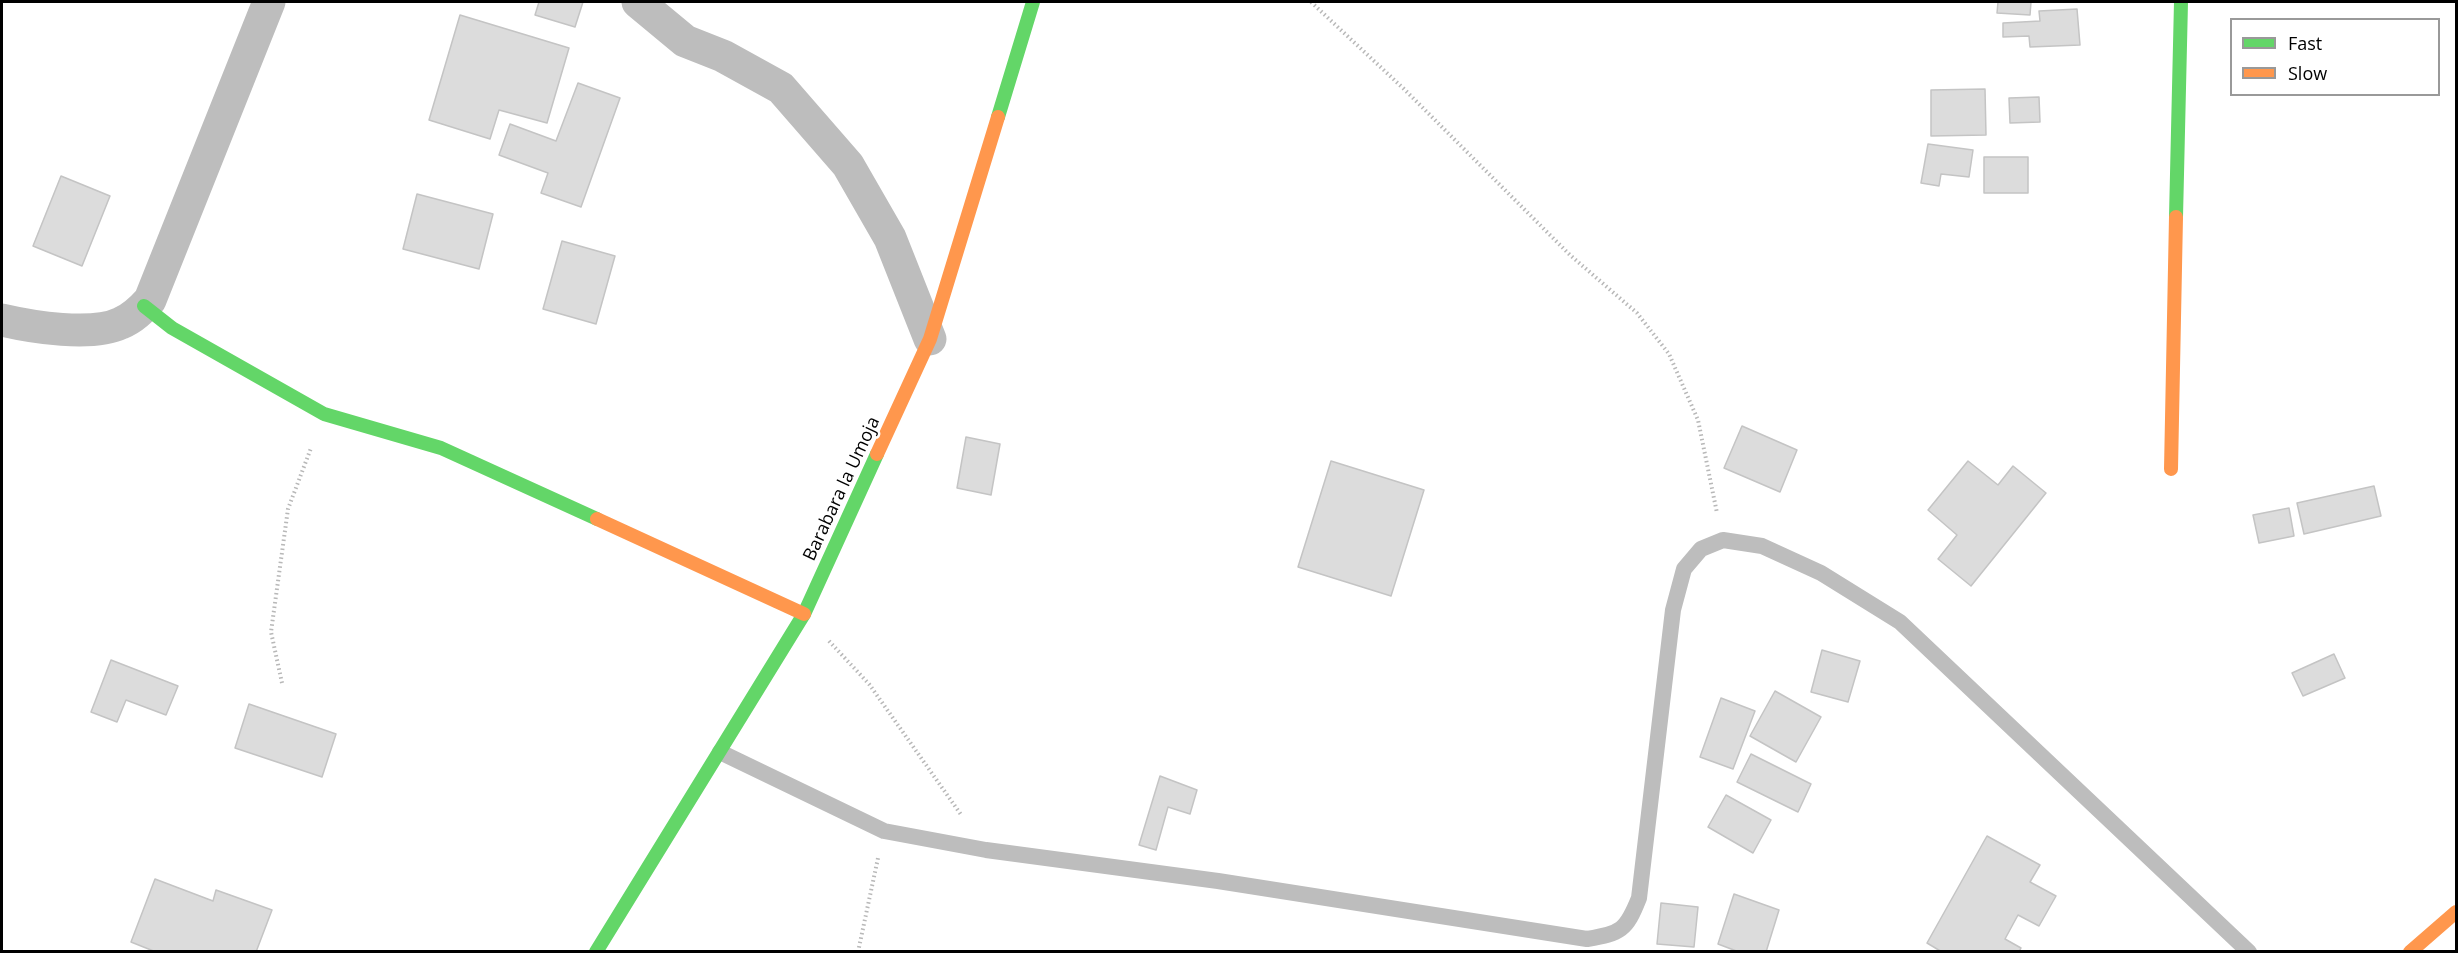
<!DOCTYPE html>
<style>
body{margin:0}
#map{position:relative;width:2458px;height:953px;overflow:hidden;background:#fff;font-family:"Open Sans",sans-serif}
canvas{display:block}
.frame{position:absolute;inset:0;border:3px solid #000;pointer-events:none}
.legend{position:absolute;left:2230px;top:18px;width:210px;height:78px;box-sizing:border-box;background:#fff;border:2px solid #999;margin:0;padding:8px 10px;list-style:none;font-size:18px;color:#000}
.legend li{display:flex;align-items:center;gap:12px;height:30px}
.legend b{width:30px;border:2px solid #999}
</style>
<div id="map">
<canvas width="2458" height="953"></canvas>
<div class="frame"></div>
<ul class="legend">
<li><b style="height:8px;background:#63d668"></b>Fast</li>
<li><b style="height:8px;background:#ff974d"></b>Slow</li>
</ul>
</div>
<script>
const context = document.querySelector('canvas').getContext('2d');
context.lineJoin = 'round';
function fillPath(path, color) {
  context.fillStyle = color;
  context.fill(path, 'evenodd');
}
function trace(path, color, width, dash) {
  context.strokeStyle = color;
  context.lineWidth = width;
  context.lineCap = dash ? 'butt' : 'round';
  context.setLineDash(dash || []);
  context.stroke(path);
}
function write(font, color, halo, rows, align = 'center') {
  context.font = font + ' "Open Sans",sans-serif';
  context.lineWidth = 5;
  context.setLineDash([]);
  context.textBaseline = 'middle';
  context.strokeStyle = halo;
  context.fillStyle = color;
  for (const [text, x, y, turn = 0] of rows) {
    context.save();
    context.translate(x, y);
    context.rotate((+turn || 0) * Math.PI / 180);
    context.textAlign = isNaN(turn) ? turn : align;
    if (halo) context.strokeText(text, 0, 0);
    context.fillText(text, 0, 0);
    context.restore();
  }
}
const building = new Path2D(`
 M539,2H583L575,27L535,15Z
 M1998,2H2031L2030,15L1997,13Z
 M2077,9L2080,45L2030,47L2029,36L2003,37V23L2040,21L2039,11Z
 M460,15L569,48L547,123L499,110L490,139L429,120Z
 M578,83L620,98L581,207L541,193L548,173L499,155L510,124L556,141Z
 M1985,89L1986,135L1931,136V90Z
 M2039,97L2040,122L2010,123L2009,98Z
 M1928,144L1973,150L1969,177L1941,174L1939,186L1921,183Z
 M1984,157H2028V193H1984Z
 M61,176L110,196L82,266L33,246Z
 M417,194L493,214L479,269L403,249Z
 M562,241L615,256L596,324L543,309Z
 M1742,426L1797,450L1780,492L1724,468Z
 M966,437L1000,444L991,495L957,488Z
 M1331,461L1424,490L1391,596L1298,567Z
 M1968,461L1998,485L2013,466L2046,493L1971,586L1938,559L1957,535L1928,510Z
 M2374,486L2381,516L2304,534L2297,503Z
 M2289,508L2294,536L2259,543L2253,515Z
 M1822,650L1860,661L1848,702L1811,692Z
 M2334,654L2345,678L2303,696L2292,673Z
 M111,660L178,686L166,715L126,700L117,722L91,712Z
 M1775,691L1821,717L1796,762L1750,736Z
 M1721,698L1755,711L1733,769L1700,757Z
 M249,704L336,734L322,777L235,748Z
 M1751,754L1811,784L1798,812L1737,782Z
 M1160,776L1197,790L1190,814L1168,807L1156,850L1139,845Z
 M1726,795L1771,820L1753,853L1708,827Z
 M1987,836L2040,865L2030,882L2056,896L2039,926L2018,915L2005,939L2021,948L2019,952H1942L1927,943Z
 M155,879L213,901L216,890L272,910L256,952H156L131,942Z
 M1734,894L1779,910L1766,952H1739L1718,944Z
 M1661,903L1698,907L1694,947L1657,944Z`);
fillPath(building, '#dcdcdc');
trace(building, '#c4c4c4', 1.5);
trace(new Path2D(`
 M1311,2L1404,89L1570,255L1637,313L1669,354L1698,420L1717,513
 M829,641L869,684L962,816
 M282,683L271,632L288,509L311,448
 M858,952L878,858`), '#b8b8b8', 4, [1.5, 3]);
trace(new Path2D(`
 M720,752L884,831L986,850L1218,881L1587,939C1621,933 1626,931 1639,898L1673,610L1684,569L1701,549L1723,540L1762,546L1821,573L1900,622L2249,952`), '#bdbdbd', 16);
trace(new Path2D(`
 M638,2L685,41L723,56L781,88L848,165L890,238L930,339
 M2,320C32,327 92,337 121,323C133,318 141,310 150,300L269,2`), '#bdbdbd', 33);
trace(new Path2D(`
 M998,117L1033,2
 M2176,217L2181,2
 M144,306L172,328L324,414L441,448L597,519
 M596,952L804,614L877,454`), '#63d668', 14);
trace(new Path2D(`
 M877,454L930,339L998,117
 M2171,469L2176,217
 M597,519L804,614
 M2410,952L2456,912`), '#ff974d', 14);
write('18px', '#000', '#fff', [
 ["Barabara la Umoja",842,489,-65]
]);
</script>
